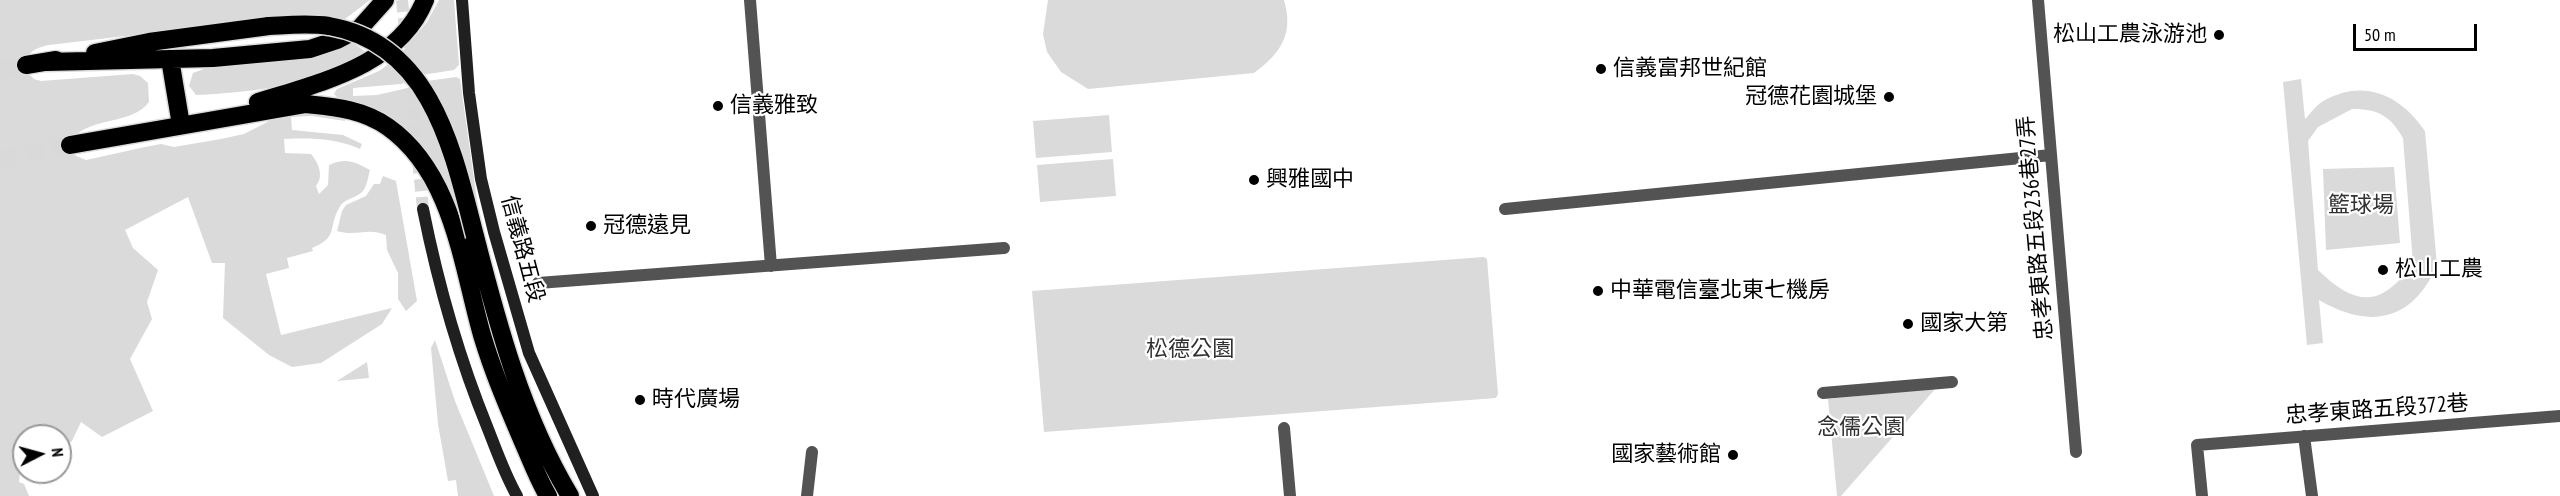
<!DOCTYPE html>
<meta charset="utf-8">
<style>
body{margin:0}
#map{position:relative;width:2560px;height:496px;overflow:hidden;background:#fff;font-family:"PT Sans Narrow",sans-serif}
canvas{display:block}
.north{position:absolute;left:12px;top:424px;width:60px;height:60px;box-sizing:border-box;background:#fff;border:2px solid #999;border-radius:50%;rotate:84deg;font-size:16px;font-weight:700;line-height:24px;text-align:center;color:#000}
.north::after{content:'';display:block;margin:auto;width:21px;height:27px;background:#000;clip-path:polygon(50% 0,100% 100%,50% 72%,0 100%)}
.scale{position:absolute;left:2353px;top:24px;width:124px;height:27px;box-sizing:border-box;border:3px solid #000;border-top:0;padding-left:8px;font-size:18px;line-height:21px;white-space:nowrap;color:#000;-webkit-text-stroke:4px #fff;paint-order:stroke}
</style>
<div id="map">
<canvas width="2560" height="496"></canvas>
<div class="north">N</div>
<div class="scale">50 m</div>
</div>
<script>
const context = document.querySelector('canvas').getContext('2d');
context.lineJoin = 'round';
function fillPath(path, color) {
  context.fillStyle = color;
  context.fill(path, 'evenodd');
}
function trace(path, color, width, dash) {
  context.strokeStyle = color;
  context.lineWidth = width;
  context.lineCap = dash ? 'butt' : 'round';
  context.setLineDash(dash || []);
  context.stroke(path);
}
function write(font, color, halo, rows, align = 'center') {
  context.font = font + ' "PT Sans Narrow","Noto Sans TC",sans-serif';
  context.lineWidth = 4.5;
  context.setLineDash([]);
  context.textBaseline = 'middle';
  context.strokeStyle = halo;
  context.fillStyle = color;
  for (const [text, x, y, turn = 0] of rows) {
    context.save();
    context.translate(x, y);
    context.rotate((+turn || 0) * Math.PI / 180);
    context.textAlign = isNaN(turn) ? turn : align;
    if (halo) context.strokeText(text, 0, 0);
    context.fillText(text, 0, 0);
    context.restore();
  }
}
fillPath(new Path2D(`
 M0,0H370L341,22L210,26L49,45C34,48 26,53 24,69L34,79L41,81L133,74L140,76L148,83L149,102C132,125 93,116 71,139L72,150L76,156L86,160L145,147L161,144L174,147L221,139L244,134L279,116L316,111L345,115V121L312,116L291,117L292,130L343,135L362,144L360,149C335,138 311,138 284,139L285,153L311,154C319,164 324,176 316,186L319,194L328,185L329,165C345,157 356,162 370,170C368,177 367,187 362,192C355,199 344,198 339,208C328,227 339,237 312,248L313,251L287,258L289,268L266,274L281,335L392,308L382,324L321,363L292,367L269,355L223,318L225,263H212L188,197L125,230L133,248L158,270L147,302L152,319L130,359L153,411L102,437L81,422L72,441L60,451V436H24L19,482L24,484L29,496H0Z
 M439,0H454L459,65L454,70L422,75L401,53L427,22Z
 M1048,0H1284C1294,34 1281,53 1254,73L1088,89L1061,72L1047,52L1043,34Z
 M349,40L366,52C316,86 255,92 196,95L189,86L193,73L209,67Z
 M390,63L407,81L401,84L353,88V96L377,95L412,87L432,120L552,482L538,456L504,374L438,174L351,102L339,99L334,94L337,89L379,71Z
 M456,77L460,79L481,229L450,123L427,81Z
 M2301,79L2305,119C2311,113 2317,104 2325,100C2366,78 2401,96 2425,131L2437,265C2413,321 2370,330 2319,300L2323,343L2307,345L2283,82ZM2352,109C2377,109 2390,115 2403,138L2413,263C2382,307 2357,308 2318,270L2308,141L2318,127Z
 M1109,115L1112,152L1036,158L1033,121Z
 M1113,159L1116,196L1040,202L1037,165Z
 M2394,167L2400,243L2326,250L2323,169Z
 M383,176L396,181L417,301L406,311L398,299V273L387,250L386,235C367,227 356,237 337,231L342,211L346,205L366,196L374,184H380Z
 M1484,257L1487,259L1498,394L1496,398L1044,432L1032,291Z
 M435,340L455,401L494,496H458L456,480L448,481L438,424L431,348Z
 M367,362L369,378L337,381Z
 M1936,388L1841,496H1837L1828,399Z`), '#dadada');
trace(new Path2D(`
 M402,0L423,209`), '#d9d9d9', 12, [12, 6]);
trace(new Path2D(`
 M0,70L26,65
 M0,160L70,145`), '#d9d9d9', 18, [18, 9]);
const highway = new Path2D(`
 M95,53L149,42L269,26
 M170,59L181,125
 M46,62L213,58L310,49L337,40L360,28L385,0
 M26,65L56,60
 M258,102C318,83 399,66 425,0
 M70,145L306,104C335,107 363,109 388,127C453,173 462,265 482,335C493,372 508,407 523,442C531,460 538,479 548,496
 M475,236C498,326 522,416 570,496`);
trace(highway, '#dbdbdb', 21);
trace(new Path2D(`
 M750,0L771,266
 M2038,0L2076,452
 M1505,209L2051,155
 M538,283L1004,248
 M1823,393L1952,382
 M1284,428L1290,496
 M2304,436L2312,496
 M807,496L812,452
 M2202,496L2197,445L2560,416`), '#535353', 12);
trace(new Path2D(`
 M462,0L469,93L481,179L494,232L529,353L593,496
 M423,209C438,284 459,358 488,429C497,452 505,475 517,496`), '#202020', 12);
trace(highway, '#000', 18);
const highwayBridge = new Path2D(`
 M269,26C289,25 309,23 329,26C432,44 453,151 475,236`);
trace(highwayBridge, '#dbdbdb', 21, []);
trace(highwayBridge, '#000', 18);
for (const [x, y, r, color] of [
 [2219,35,6,"#000"],
 [1601,69,6,"#000"],
 [1889,97,6,"#000"],
 [718,106,6,"#000"],
 [1254,180,6,"#000"],
 [591,226,6,"#000"],
 [2383,270,6,"#000"],
 [1598,291,6,"#000"],
 [1908,324,6,"#000"],
 [640,400,6,"#000"],
 [1733,455,6,"#000"]
]) {
  const dot = new Path2D();
  dot.arc(x, y, r, 0, 2 * Math.PI);
  context.fillStyle = color;
  context.fill(dot);
  trace(dot, '#fff', 2);
}
write('22px', '#000', '#fff', [
 ["松山工農泳游池",2207,35,"right"],
 ["信義富邦世紀館",1613,69],
 ["冠德花園城堡",1877,97,"right"],
 ["信義雅致",730,106],
 ["興雅國中",1266,180],
 ["冠德遠見",603,226],
 ["松山工農",2395,270],
 ["中華電信臺北東七機房",1610,291],
 ["國家大第",1920,324],
 ["時代廣場",652,400],
 ["國家藝術館",1721,455,"right"]
], 'left');
write('22px', '#313131', '#fff', [
 ["籃球場",2361,206],
 ["松德公園",1190,350],
 ["念儒公園",1861,428]
]);
write('22px', '#000', '#fff', [
 ["忠孝東路五段236巷27弄",2036,228,-95],
 ["信義路五段",522,249,75],
 ["忠孝東路五段372巷",2377,410,-4]
]);
</script>
